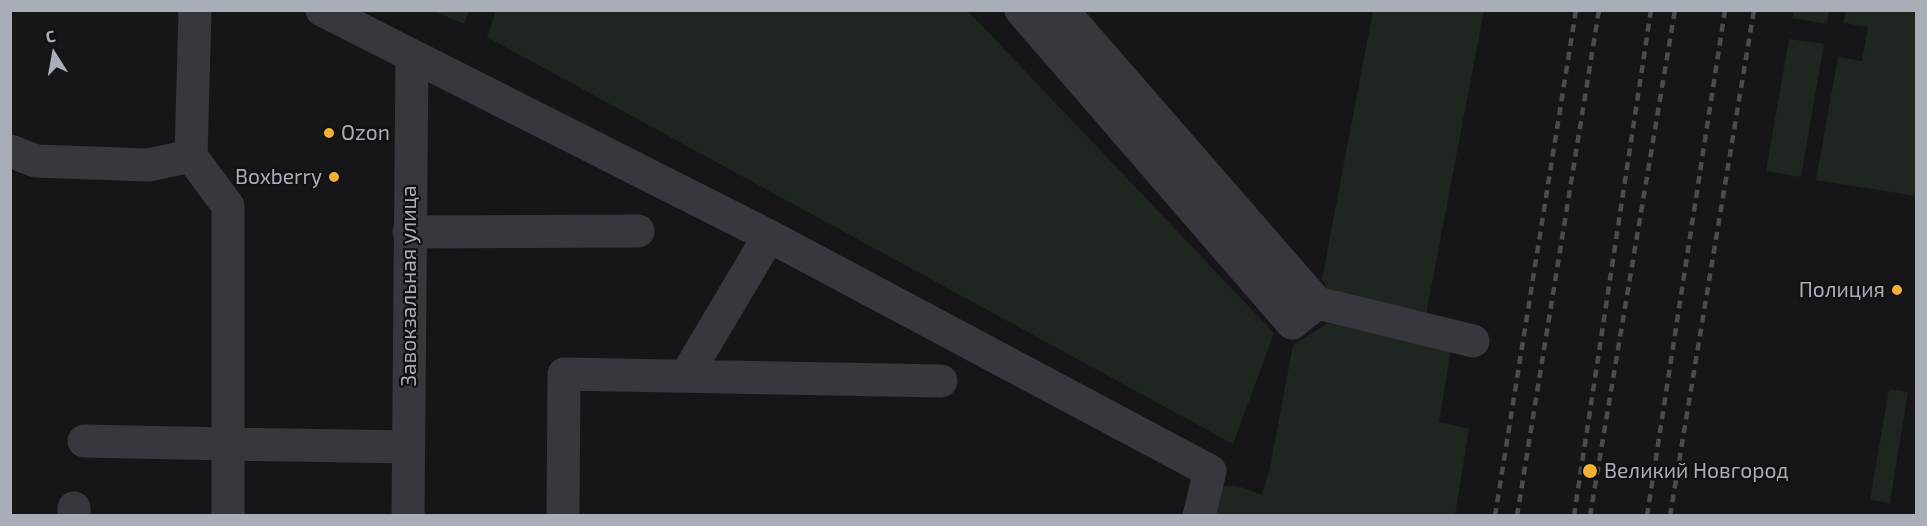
<!DOCTYPE html>
<meta charset="utf-8">
<style>
body{margin:0}
#map{position:relative;width:1927px;height:526px;overflow:hidden;background:#161618;font-family:"Exo 2",sans-serif}
canvas{display:block}
.frame{position:absolute;inset:0;border:12px solid #a8adb8;pointer-events:none}
.north{position:absolute;left:24px;top:24px;width:60px;height:60px;-webkit-text-stroke:4px #111113;paint-order:stroke;rotate:349deg;font-size:16px;font-weight:700;line-height:24px;text-align:center;color:#a8adb8}
.north::after{content:'';display:block;margin:auto;width:21px;height:27px;background:#a8adb8;clip-path:polygon(50% 0,100% 100%,50% 72%,0 100%)}
</style>
<div id="map">
<canvas width="1927" height="526"></canvas>
<div class="frame"></div>
<div class="north">С</div>
</div>
<script>
const context = document.querySelector('canvas').getContext('2d');
context.lineJoin = 'round';
function fillPath(path, color) {
  context.fillStyle = color;
  context.fill(path, 'evenodd');
}
function trace(path, color, width, dash) {
  context.strokeStyle = color;
  context.lineWidth = width;
  context.lineCap = dash ? 'butt' : 'round';
  context.setLineDash(dash || []);
  context.stroke(path);
}
function write(font, color, halo, rows, align = 'center') {
  context.font = font + ' "Exo 2",sans-serif';
  context.lineWidth = 4.5;
  context.setLineDash([]);
  context.textBaseline = 'middle';
  context.strokeStyle = halo;
  context.fillStyle = color;
  for (const [text, x, y, turn = 0] of rows) {
    context.save();
    context.translate(x, y);
    context.rotate((+turn || 0) * Math.PI / 180);
    context.textAlign = isNaN(turn) ? turn : align;
    if (halo) context.strokeText(text, 0, 0);
    context.fillText(text, 0, 0);
    context.restore();
  }
}
fillPath(new Path2D(`
 M434,11H469L464,24Z
 M496,11H968L1274,333L1233,444L487,37Z
 M1373,11H1484L1424,325L1337,308L1322,279Z
 M1794,11H1829L1827,24L1792,18Z
 M1846,11H1916V196L1816,180L1838,57L1862,61L1868,27L1843,23Z
 M1789,39L1824,44L1801,177L1766,171Z
 M1328,323L1451,350L1439,422L1469,429L1455,515L1208,516L1219,488C1235,481 1247,490 1262,495L1270,467L1293,345Z
 M1889,389L1908,392L1890,503L1870,500Z`), '#1e261f');
trace(new Path2D(`
 M322,10L769,236L1210,471L1199,516
 M1021,10L1292,323L1317,303L1062,10
 M10,151L36,161L148,165L191,156L195,10
 M409,232L638,231
 M1317,303L1473,341
 M686,376L769,236
 M84,441L228,444V206L191,156
 M74,516V508
 M228,516V444L408,447
 M408,516L412,56
 M563,516L564,374L941,381`), '#37383d', 33);
trace(new Path2D(`
 M1495,516L1576,10
 M1517,516L1599,10
 M1574,516L1651,10
 M1590,516L1675,10
 M1647,516L1725,10
 M1670,516L1754,10`), '#4a4c52', 4.5, [8, 6]);
for (const [x, y, r, color] of [
 [329,133,6,"#f2b134"],
 [334,177,6,"#f2b134"],
 [1897,290,6,"#f2b134"],
 [1590,471,8,"#f2b134"]
]) {
  const dot = new Path2D();
  dot.arc(x, y, r, 0, 2 * Math.PI);
  context.fillStyle = color;
  context.fill(dot);
  trace(dot, '#111113', 2);
}
write('21px', '#a8adb8', '#111113', [
 ["Ozon",341,133],
 ["Boxberry",322,177,"right"],
 ["Полиция",1885,290,"right"],
 ["Великий Новгород",1604,471]
], 'left');
write('21px', '#a8adb8', '#111113', [
 ["Завокзальная улица",409,286,-90]
]);
</script>
